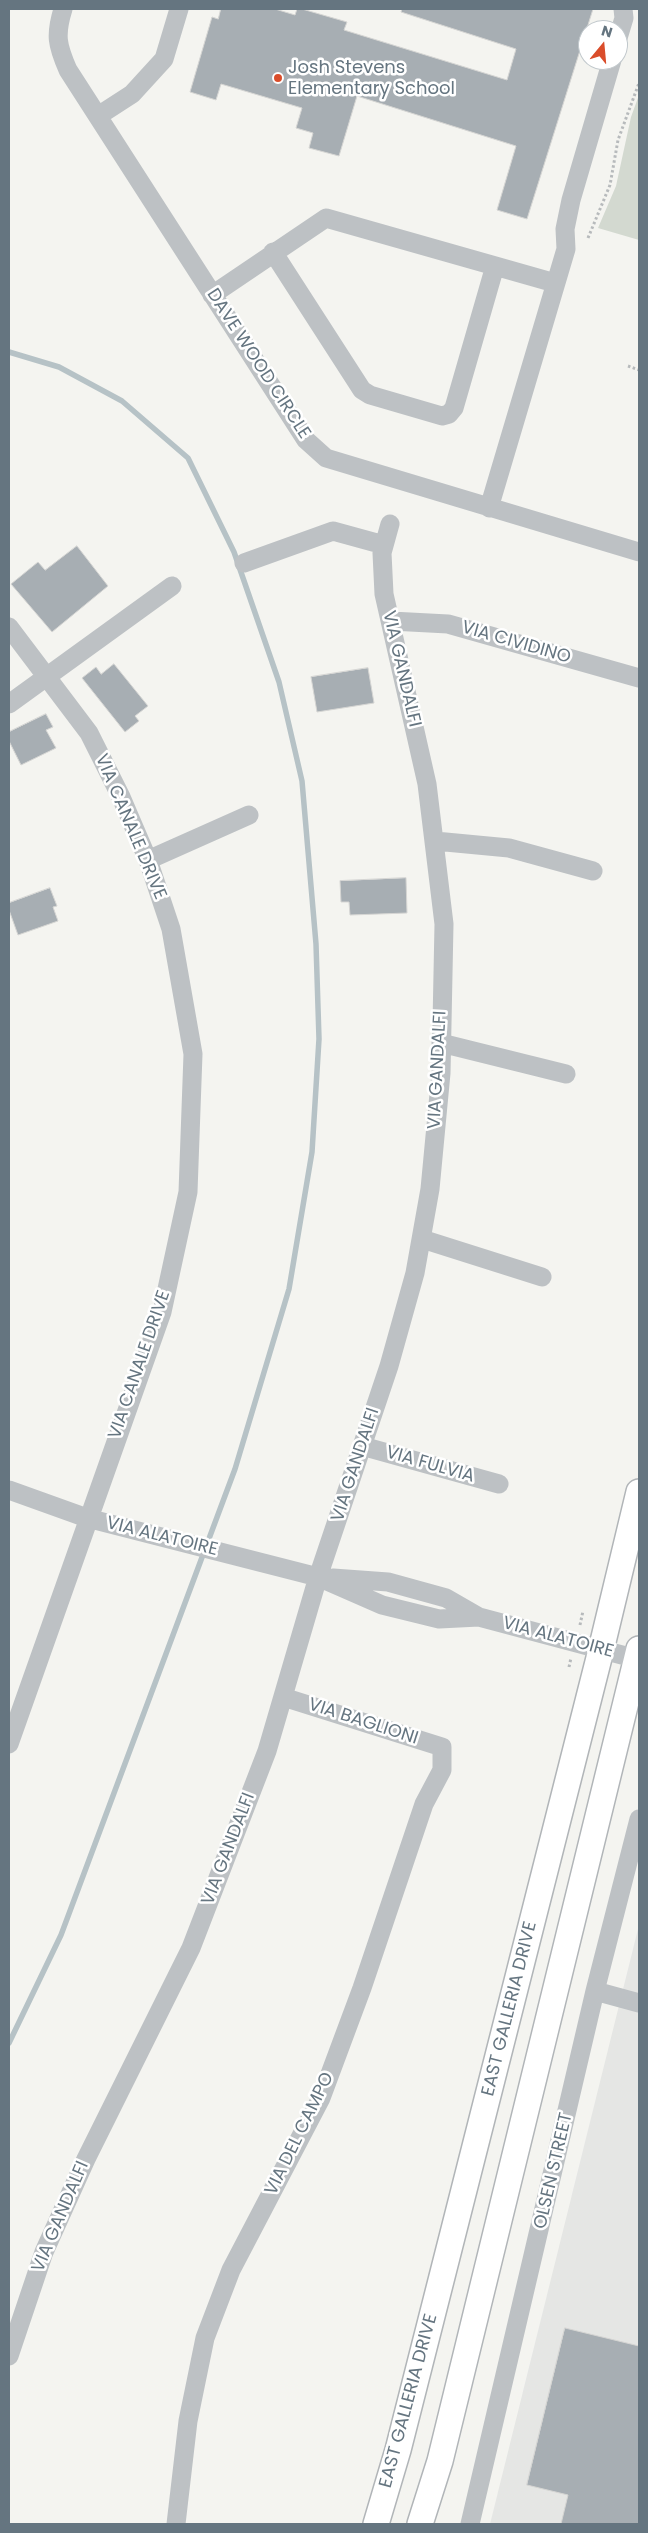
<!DOCTYPE html>
<style>
body{margin:0}
#map{position:relative;width:648px;height:2533px;overflow:hidden;background:#f4f4f0;font-family:Poppins,sans-serif}
canvas{display:block}
.frame{position:absolute;inset:0;border:10px solid #657580;pointer-events:none}
.north{position:absolute;left:578px;top:20px;width:50px;height:50px;box-sizing:border-box;background:#fff;border:1px solid #c1c8cc;border-radius:50%;rotate:17deg;font-size:14px;font-weight:700;line-height:20px;text-align:center;color:#657580}
.north::after{content:'';display:block;margin:auto;width:18px;height:22px;background:#da4d2b;clip-path:polygon(50% 0,100% 100%,50% 72%,0 100%)}
</style>
<div id="map">
<canvas width="648" height="2533"></canvas>
<div class="frame"></div>
<div class="north">N</div>
</div>
<script>
const context = document.querySelector('canvas').getContext('2d');
context.lineJoin = 'round';
function fillPath(path, color) {
  context.fillStyle = color;
  context.fill(path, 'evenodd');
}
function trace(path, color, width, dash) {
  context.strokeStyle = color;
  context.lineWidth = width;
  context.lineCap = dash ? 'butt' : 'round';
  context.setLineDash(dash || []);
  context.stroke(path);
}
function write(font, color, halo, rows, align = 'center') {
  context.font = font + ' Poppins,sans-serif';
  context.lineWidth = 5;
  context.setLineDash([]);
  context.textBaseline = 'middle';
  context.strokeStyle = halo;
  context.fillStyle = color;
  for (const [text, x, y, turn = 0] of rows) {
    context.save();
    context.translate(x, y);
    context.rotate((+turn || 0) * Math.PI / 180);
    context.textAlign = isNaN(turn) ? turn : align;
    if (halo) context.strokeText(text, 0, 0);
    context.fillText(text, 0, 0);
    context.restore();
  }
}
fillPath(new Path2D(`
 M639,1925V2524H490Z`), '#e5e6e4');
fillPath(new Path2D(`
 M639,95V240L598,228L616,186L631,117Z`), '#d3d9d0');
trace(new Path2D(`
 M9,352L59,367L122,401L188,458L234,552L279,682L302,781L316,944L319,1039L312,1152L289,1289L235,1469L61,1935L9,2043`), '#b6c2c6', 5.5);
const building = new Path2D(`
 M221,9H275L295,15L297,9H302L347,22L344,30L507,80L516,49L401,12L402,9H593L527,219L497,210L516,146L357,96L339,156L309,148L313,133L296,128L302,108L221,84L216,100L190,92L212,17L218,19Z
 M77,546L108,586L52,632L11,584L38,562L45,570Z
 M114,664L148,706L135,716L139,721L125,732L82,678L96,667L101,674Z
 M368,668L374,703L317,712L311,677Z
 M46,714L53,727L46,730L56,748L21,765L9,741V732Z
 M406,878L407,913L350,915L349,902H341L340,881Z
 M50,888L57,906L53,907L58,921L18,935L9,910V903Z
 M565,2328L639,2346V2524H561L568,2495L527,2485Z`);
fillPath(building, '#a7aeb3');
trace(building, '#d5d5d3', 1);
const major = new Path2D(`
 M376,2524L398,2450L601,1650L639,1492
 M420,2524L440,2461L639,1649`);
trace(major, '#b1b5b8', 28);
trace(new Path2D(`
 M588,238L610,185L618,140L639,83
 M628,366L639,370
 M580,1625L583,1611
 M569,1667L571,1658`), '#b7babc', 3, [2.5, 2.5]);
trace(new Path2D(`
 M63,9C55,35 57,45 68,70L306,440L326,458L639,552
 M618,38L624,18L623,9
 M98,116L132,94L164,59L179,9
 M273,252L362,390L370,395L442,416L449,414L454,408L495,266
 M212,295L326,218L555,283
 M489,508L566,249L565,229L571,200L612,60
 M244,563L333,531L384,545
 M391,621L448,624L639,678
 M9,627L89,733L121,797L148,860L171,929L193,1054L188,1192L162,1312L9,1744
 M9,704L172,586
 M435,841L509,848L593,871
 M148,860L249,815
 M441,1043L566,1074
 M422,1239L542,1277
 M362,1446L499,1484
 M9,1490L87,1518L318,1577L382,1605L439,1619L479,1617
 M333,1578L388,1582L446,1598L479,1617L637,1659
 M595,1991L639,2003
 M9,2356L44,2252L86,2159L191,1948L267,1751L318,1577L389,1366L415,1273L430,1189L441,1073L444,924L427,784L384,594L382,553L390,524
 M176,2524L188,2421L205,2338L231,2270L321,2098L362,1988L424,1804L442,1770V1747L283,1697
 M470,2524L595,1991L639,1819`), '#bdc1c4', 19);
trace(major, '#fff', 25);
for (const [x, y, r, color] of [
 [278,78,5,"#da4d2b"]
]) {
  const dot = new Path2D();
  dot.arc(x, y, r, 0, 2 * Math.PI);
  context.fillStyle = color;
  context.fill(dot);
  trace(dot, '#fff', 2);
}
write('18px', '#657580', '#fff', [
 ["Josh Stevens",288,68],
 ["Elementary School",288,89]
], 'left');
write('18px', '#657580', '#fff', [
 ["DAVE WOOD CIRCLE",258,364,57],
 ["VIA CIVIDINO",516,643,16],
 ["VIA GANDALFI",401,669,77],
 ["VIA CANALE DRIVE",130,827,67],
 ["VIA GANDALFI",438,1070,-87],
 ["VIA CANALE DRIVE",140,1365,-71],
 ["VIA GANDALFI",356,1465,-72],
 ["VIA FULVIA",430,1465,16],
 ["VIA ALATOIRE",162,1537,14],
 ["VIA ALATOIRE",558,1638,15],
 ["VIA BAGLIONI",363,1722,18],
 ["VIA GANDALFI",229,1849,-69],
 ["EAST GALLERIA DRIVE",510,2009,-76],
 ["VIA DEL CAMPO",300,2134,-64],
 ["OLSEN STREET",554,2171,-77],
 ["VIA GANDALFI",61,2217,-67],
 ["EAST GALLERIA DRIVE",409,2401,-75]
]);
</script>
